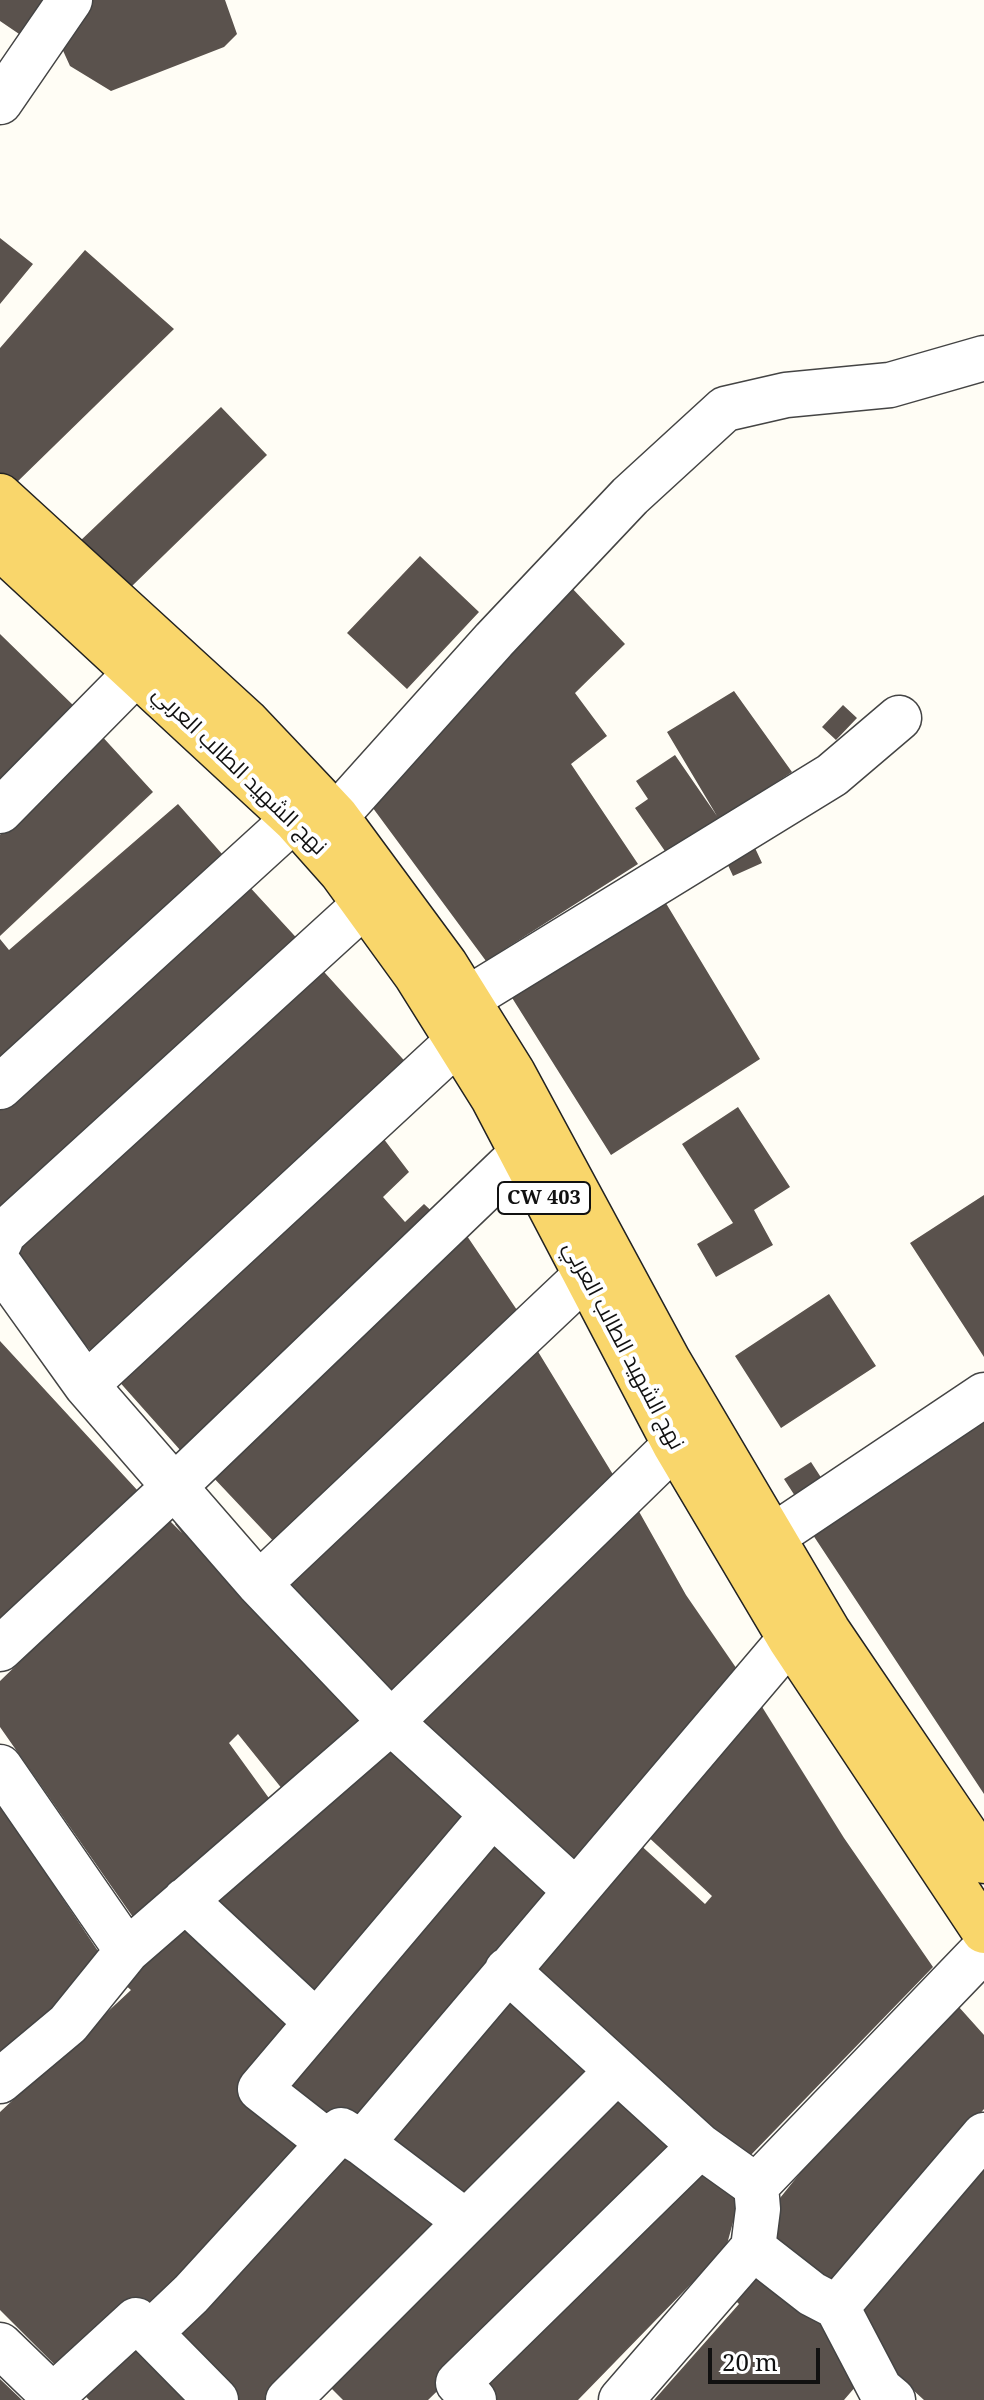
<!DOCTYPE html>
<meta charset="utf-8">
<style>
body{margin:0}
#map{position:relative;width:984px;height:2400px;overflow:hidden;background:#fffdf5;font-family:"Noto Serif",serif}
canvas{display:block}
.scale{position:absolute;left:708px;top:2348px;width:112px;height:36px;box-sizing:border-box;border:4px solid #111;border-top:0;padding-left:10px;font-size:24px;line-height:28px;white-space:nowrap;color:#111;-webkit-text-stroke:6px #fff;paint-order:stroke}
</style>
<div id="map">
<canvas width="984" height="2400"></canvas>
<div class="scale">20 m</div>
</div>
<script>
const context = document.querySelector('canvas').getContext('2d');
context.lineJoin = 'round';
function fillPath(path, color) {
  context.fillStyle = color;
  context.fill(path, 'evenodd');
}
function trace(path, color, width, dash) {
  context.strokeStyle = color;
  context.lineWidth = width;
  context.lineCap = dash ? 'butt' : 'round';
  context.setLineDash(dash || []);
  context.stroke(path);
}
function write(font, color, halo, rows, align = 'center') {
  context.font = font + ' "Noto Serif",Cairo,serif';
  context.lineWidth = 8;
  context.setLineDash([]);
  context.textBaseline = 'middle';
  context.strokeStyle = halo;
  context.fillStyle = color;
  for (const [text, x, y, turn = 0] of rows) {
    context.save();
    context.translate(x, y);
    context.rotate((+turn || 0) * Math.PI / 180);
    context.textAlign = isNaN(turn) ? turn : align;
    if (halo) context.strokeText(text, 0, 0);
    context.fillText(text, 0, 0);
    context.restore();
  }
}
fillPath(new Path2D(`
 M0,0H50L25,38L0,21Z
 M91,0H225L237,34L224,47L111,91L70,66L60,44Z
 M0,238L33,264L0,304Z
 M85,250L174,329L14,485L0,473V348Z
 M221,407L267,455L131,587L79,542Z
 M420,556L479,612L407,689L347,633Z
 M570,586L625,644L575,693L607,736L571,764L638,864L486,961L367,800Z
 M0,634L75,707L0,785Z
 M734,691L792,772L667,854L635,808L648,799L636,781L675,755L717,816L667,732Z
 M843,705L857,718L836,740L822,727Z
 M99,733L153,792L0,936V835Z
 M178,804L230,863L0,1072V939L9,950Z
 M749,835L762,863L733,876L720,848Z
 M246,883L304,946L0,1222V1104Z
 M661,895L760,1059L611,1155L509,993Z
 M316,963L411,1068L98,1359L42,1296L18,1262L16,1245Z
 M738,1107L790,1187L754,1210L773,1245L716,1277L697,1244L733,1223L682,1144Z
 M380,1134L409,1172L383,1197L405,1222L424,1204L439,1218L181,1451L116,1378Z
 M984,1195V1357L910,1243Z
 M463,1230L521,1316L278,1546L210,1474Z
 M829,1294L876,1366L781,1428L735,1356Z
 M0,1341L138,1491L0,1621Z
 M534,1345L620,1486L392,1704L282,1585Z
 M984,1419V1794L813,1535Z
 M811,1462L822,1479L795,1496L784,1479Z
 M197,1507L363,1720L283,1790L238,1734L229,1743L271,1801L135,1920L0,1727V1681L168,1519L182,1533L175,1524Z
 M637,1508L686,1595L741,1675L570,1868L417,1725Z
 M759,1702L844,1838L933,1967L748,2158L522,1971L636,1841L705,1904L712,1896L644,1833Z
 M395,1738L477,1816L311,2009L202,1906Z
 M0,1805L100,1954L45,2020L0,2058Z
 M492,1830L556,1887L356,2125L329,2131L275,2087Z
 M193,1921L304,2020L239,2098L255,2112L316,2142L212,2261L60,2370L0,2310V2112L131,1990L123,1983Z
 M513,1987L602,2071L461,2206L383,2134Z
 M958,2006L984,2035V2109L827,2290L765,2239L777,2225L780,2198L813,2157Z
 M617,2087L684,2152L428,2400H343L322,2379Z
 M341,2141L447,2225L278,2400H222L163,2336Z
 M984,2154V2400H924L870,2351L852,2312Z
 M699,2162L739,2200L726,2248L578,2400H493L474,2381Z
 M763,2266L827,2319L856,2386L844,2400H654L739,2304L735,2300Z
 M138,2331L208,2400H89L77,2387Z
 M0,2379L22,2400H0Z`), '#5a524d');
const minor = new Path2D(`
 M0,102L70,0
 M0,811L137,672
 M336,816L494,640L630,496L725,409L786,395L890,385L984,358
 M469,998L832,775L899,718
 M0,1087L294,819
 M0,1242L3,1234L364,905
 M0,1265L86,1385L259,1584L391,1722L575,1890
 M86,1385L458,1041
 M772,1537L984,1395
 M259,1584L585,1276
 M0,1649L175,1486L521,1154L545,1134
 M0,1767L127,1951
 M185,1900L316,2022
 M507,1970L700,2146L756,2186
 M0,2081L68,2024L127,1951L391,1722L675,1445
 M329,2143L260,2089L492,1815
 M362,2143L465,2221
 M753,2248L812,2294L837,2307L880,2389L893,2400
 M837,2307L984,2135
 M150,2333L216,2400
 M0,2345L57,2400
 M53,2396L136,2320L150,2333L191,2294L341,2130L362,2143L790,1639
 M288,2400L615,2073
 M474,2400L458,2383L700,2146
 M621,2400L753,2248L758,2209L756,2186L984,1949`);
const major = new Path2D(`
 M0,496L246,721L301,779L336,816L445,964L513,1073L668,1360L828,1631L984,1861
 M0,547L294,819L342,873L416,975L493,1098L675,1445L790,1639L984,1931`);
trace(minor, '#444', 47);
trace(major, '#222', 47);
trace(minor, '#fff', 44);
trace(major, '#f9d66b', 44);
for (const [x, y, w] of [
 [544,1198,92]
]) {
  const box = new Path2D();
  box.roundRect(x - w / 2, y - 16, w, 32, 6);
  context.fillStyle = '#fff';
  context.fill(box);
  trace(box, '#111', 2);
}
write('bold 20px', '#111', null, [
 ["CW 403",544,1198]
]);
write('22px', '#111', '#fff', [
 ["نهج الشهيد الطالب العربي",239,771,44],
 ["نهج الشهيد الطالب العربي",623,1346,62]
]);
</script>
